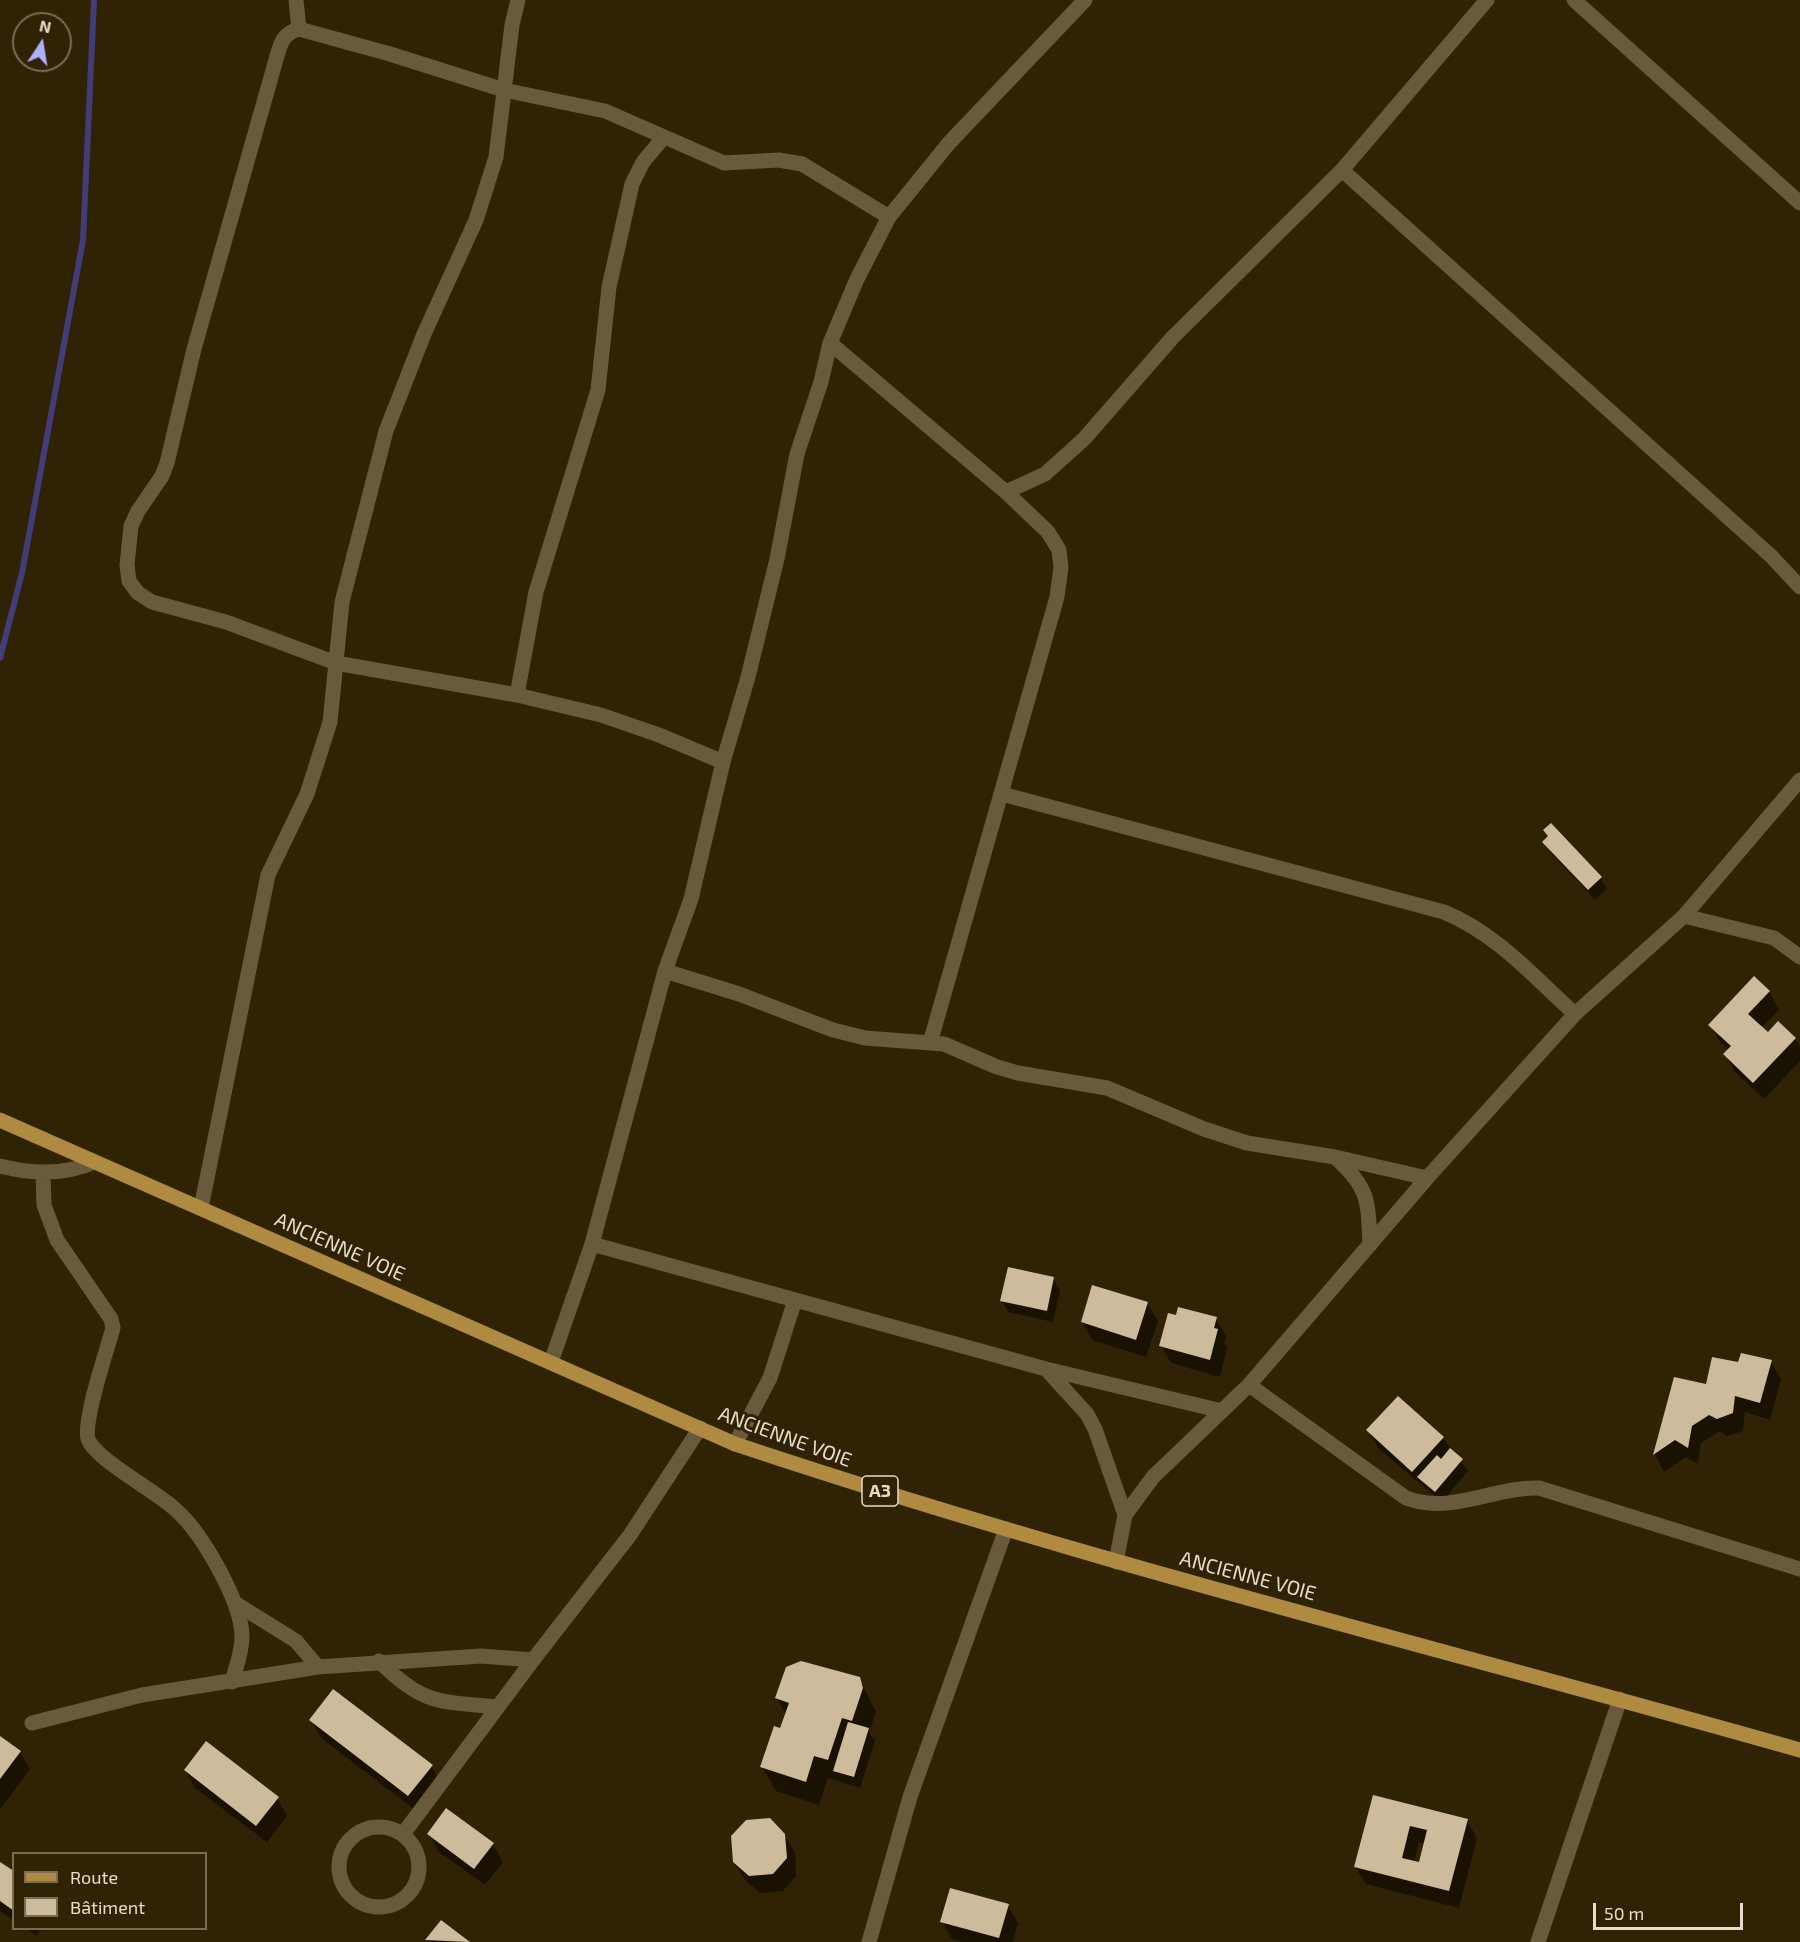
<!DOCTYPE html>
<meta charset="utf-8">
<style>
body{margin:0}
#map{position:relative;width:1800px;height:1942px;overflow:hidden;background:#302205;font-family:"Exo 2",sans-serif}
canvas{display:block}
.legend{position:absolute;left:12px;top:1852px;width:195px;height:78px;box-sizing:border-box;background:#302205;border:2px solid #796c55;margin:0;padding:8px 10px;list-style:none;font-size:18px;color:#e6dccc}
.legend li{display:flex;align-items:center;gap:12px;height:30px}
.legend b{width:30px;border:2px solid #796c55}
.north{position:absolute;left:12px;top:12px;width:60px;height:60px;box-sizing:border-box;background:#302205;border:2px solid #796c55;border-radius:50%;rotate:12deg;font-size:16px;font-weight:700;line-height:24px;text-align:center;color:#e6dccc}
.north::after{content:'';display:block;margin:auto;width:21px;height:27px;background:#b0aefa;clip-path:polygon(50% 0,100% 100%,50% 72%,0 100%)}
.scale{position:absolute;left:1593px;top:1903px;width:150px;height:27px;box-sizing:border-box;border:3px solid #e6dccc;border-top:0;padding-left:8px;font-size:18px;line-height:21px;white-space:nowrap;color:#e6dccc;-webkit-text-stroke:4px #302205;paint-order:stroke}
</style>
<div id="map">
<canvas width="1800" height="1942"></canvas>
<ul class="legend">
<li><b style="height:8px;background:#af8b41"></b>Route</li>
<li><b style="height:16px;background:#cdbb9b"></b>Bâtiment</li>
</ul>
<div class="north">N</div>
<div class="scale">50 m</div>
</div>
<script>
const context = document.querySelector('canvas').getContext('2d');
context.lineJoin = 'round';
function fillPath(path, color) {
  context.fillStyle = color;
  context.fill(path, 'evenodd');
}
function trace(path, color, width, dash) {
  context.strokeStyle = color;
  context.lineWidth = width;
  context.lineCap = dash ? 'butt' : 'round';
  context.setLineDash(dash || []);
  context.stroke(path);
}
function write(font, color, halo, rows, align = 'center') {
  context.font = font + ' "Exo 2",sans-serif';
  context.lineWidth = 6;
  context.setLineDash([]);
  context.textBaseline = 'middle';
  context.strokeStyle = halo;
  context.fillStyle = color;
  for (const [text, x, y, turn = 0] of rows) {
    context.save();
    context.translate(x, y);
    context.rotate((+turn || 0) * Math.PI / 180);
    context.textAlign = isNaN(turn) ? turn : align;
    if (halo) context.strokeText(text, 0, 0);
    context.fillText(text, 0, 0);
    context.restore();
  }
}
fillPath(new Path2D(`
 M1544,842L1600,877L1607,889L1595,900L1551,853Z
 M1754,978L1769,992L1779,1010L1761,1028L1768,1034L1795,1038L1800,1047V1061L1764,1099L1735,1072L1725,1054L1729,1050L1720,1042L1710,1025Z
 M1053,1279L1060,1290L1053,1322L1008,1312L1002,1300Z
 M1147,1303L1158,1321L1146,1357L1092,1340L1082,1322Z
 M1216,1319L1226,1336L1224,1342L1227,1348L1220,1377L1171,1363L1161,1346Z
 M1771,1362L1781,1379L1770,1420L1745,1412L1743,1431L1727,1436L1720,1431L1701,1443L1698,1464L1686,1457L1664,1472L1655,1455L1675,1379L1708,1385L1739,1363Z
 M1368,1430L1443,1438L1468,1471L1442,1502L1378,1448Z
 M859,1678L876,1712L869,1732L875,1741L860,1788L828,1778L819,1805L776,1791L762,1767L786,1715L777,1698Z
 M311,1720L431,1766L441,1783L419,1813L321,1738Z
 M0,1738L20,1752L30,1769L0,1810Z
 M185,1770L277,1798L287,1816L267,1842L195,1788Z
 M1374,1797L1467,1821L1477,1838L1459,1908L1366,1884L1355,1867ZM1419,1842L1425,1844L1420,1864L1414,1863Z
 M429,1834L493,1844L503,1862L485,1885L439,1852Z
 M784,1835L795,1853L796,1876L783,1891L760,1893L745,1880L734,1862Z
 M0,1863L14,1873V1920L0,1911Z
 M1008,1906L1018,1923L1013,1942H963L952,1939L942,1921Z
 M441,1922L467,1942H428Z
 M26,1928H42L36,1936Z`), '#0007');
trace(new Path2D(`
 M0,658L22,573L83,240L94,0`), '#423c79', 6);
fillPath(new Path2D(`
 M1551,823L1602,877L1588,890L1542,842L1548,836L1543,830Z
 M1754,976L1770,991L1748,1014L1768,1032L1778,1021L1796,1038L1753,1083L1723,1054L1731,1046L1708,1025Z
 M1008,1267L1054,1277L1047,1311L1000,1301Z
 M1092,1285L1148,1302L1136,1340L1081,1322Z
 M1178,1307L1217,1317L1214,1328L1218,1329L1210,1360L1159,1346L1168,1313L1176,1315Z
 M1741,1353L1772,1360L1760,1403L1735,1396L1733,1413L1717,1419L1709,1415L1692,1426L1688,1448L1675,1440L1653,1455L1674,1377L1706,1384L1712,1357L1738,1362Z
 M1398,1396L1444,1437L1412,1472L1366,1430Z
 M1450,1448L1463,1459L1435,1492L1417,1477L1437,1455L1441,1459Z
 M801,1661L860,1677L863,1688L852,1721L842,1718L828,1760L814,1756L806,1782L760,1767L774,1726L780,1728L789,1703L775,1698L786,1667Z
 M333,1689L433,1765L408,1796L309,1720Z
 M848,1722L869,1728L854,1777L833,1771Z
 M0,1736L21,1751L0,1779Z
 M206,1741L279,1797L256,1826L184,1770Z
 M1373,1795L1468,1819L1449,1891L1354,1867ZM1410,1826L1427,1830L1419,1862L1402,1858Z
 M446,1808L494,1843L474,1869L427,1834Z
 M770,1818L785,1834L787,1858L773,1874L749,1876L733,1862L731,1836L746,1820Z
 M0,1862L14,1871V1911L0,1901Z
 M950,1888L1009,1904L999,1938L940,1922Z
 M441,1920L470,1942L425,1940Z`), '#cdbb9b');
trace(new Path2D(`
 M296,0L299,29
 M1574,0L1800,203
 M1342,170L1771,556L1800,587
 M830,343L1006,492L1048,532L1059,550L1061,567L1057,597L930,1043
 M1006,492L1045,474L1084,439L1173,337L1342,170L1487,0
 M517,695L536,592L598,390L609,287L632,184L643,162L664,137
 M723,762L659,735L601,715L517,695L336,663L226,622L152,602L138,593L129,581L127,565L131,526L138,511L162,476L167,463L194,349L275,63C280,46 281,34 299,29L390,54L504,90L605,111L724,163L779,160L802,164L889,217
 M1002,794L1444,912C1497,934 1533,976 1575,1014
 M1684,916L1774,938L1800,957
 M665,971L739,994L833,1030L865,1038L944,1044L997,1067L1018,1073L1107,1088L1204,1129L1247,1143L1335,1157L1427,1178
 M1337,1159C1370,1189 1368,1203 1370,1245
 M0,1166C32,1174 64,1176 94,1162
 M43,1173L44,1205L57,1240L111,1319L113,1328C107,1350 83,1420 88,1439C93,1453 123,1472 136,1481C149,1490 164,1499 176,1510C202,1533 242,1602 242,1637C242,1652 236,1667 232,1682
 M201,1208L268,875L307,794L330,722L342,602L386,431L424,334L476,220L496,157L512,25L518,0
 M592,1244L1046,1369L1222,1411
 M551,1362L592,1244L665,971L691,899L723,762L748,677L777,559L797,454L821,382L830,343L857,279L889,217L949,143L1085,0
 M1046,1369L1087,1414L1095,1429L1125,1515
 M1249,1385L1406,1498C1452,1515 1492,1487 1539,1488L1800,1569
 M735,1444L770,1378L795,1300
 M1116,1562L1125,1515L1153,1477L1249,1385L1427,1178L1575,1014L1684,916L1800,780
 M235,1603L296,1641L318,1667
 M379,1661C423,1705 438,1701 497,1707
 M32,1723L142,1695L318,1667L481,1656L533,1660
 M339 1867a40 40 0 1 1 80 0a40 40 0 1 1-80 0Z
 M403,1834L533,1660L630,1535L700,1428
 M869,1942L910,1797L1006,1529
 M1538,1942L1620,1699`), '#6a5a3d', 15);
trace(new Path2D(`
 M0,1120L735,1444C1085,1561 1444,1649 1800,1750`), '#af8b41', 15);
for (const [x, y, w] of [
 [880,1491,36]
]) {
  const box = new Path2D();
  box.roundRect(x - w / 2, y - 15, w, 30, 4.5);
  context.fillStyle = '#302205';
  context.fill(box);
  trace(box, '#e6dccc', 1.5);
}
write('bold 18px', '#e6dccc', null, [
 ["A3",880,1491]
]);
write('20px', '#e6dccc', '#302205', [
 ["ANCIENNE VOIE",340,1247,24],
 ["ANCIENNE VOIE",785,1437,20],
 ["ANCIENNE VOIE",1248,1576,15]
]);
</script>
